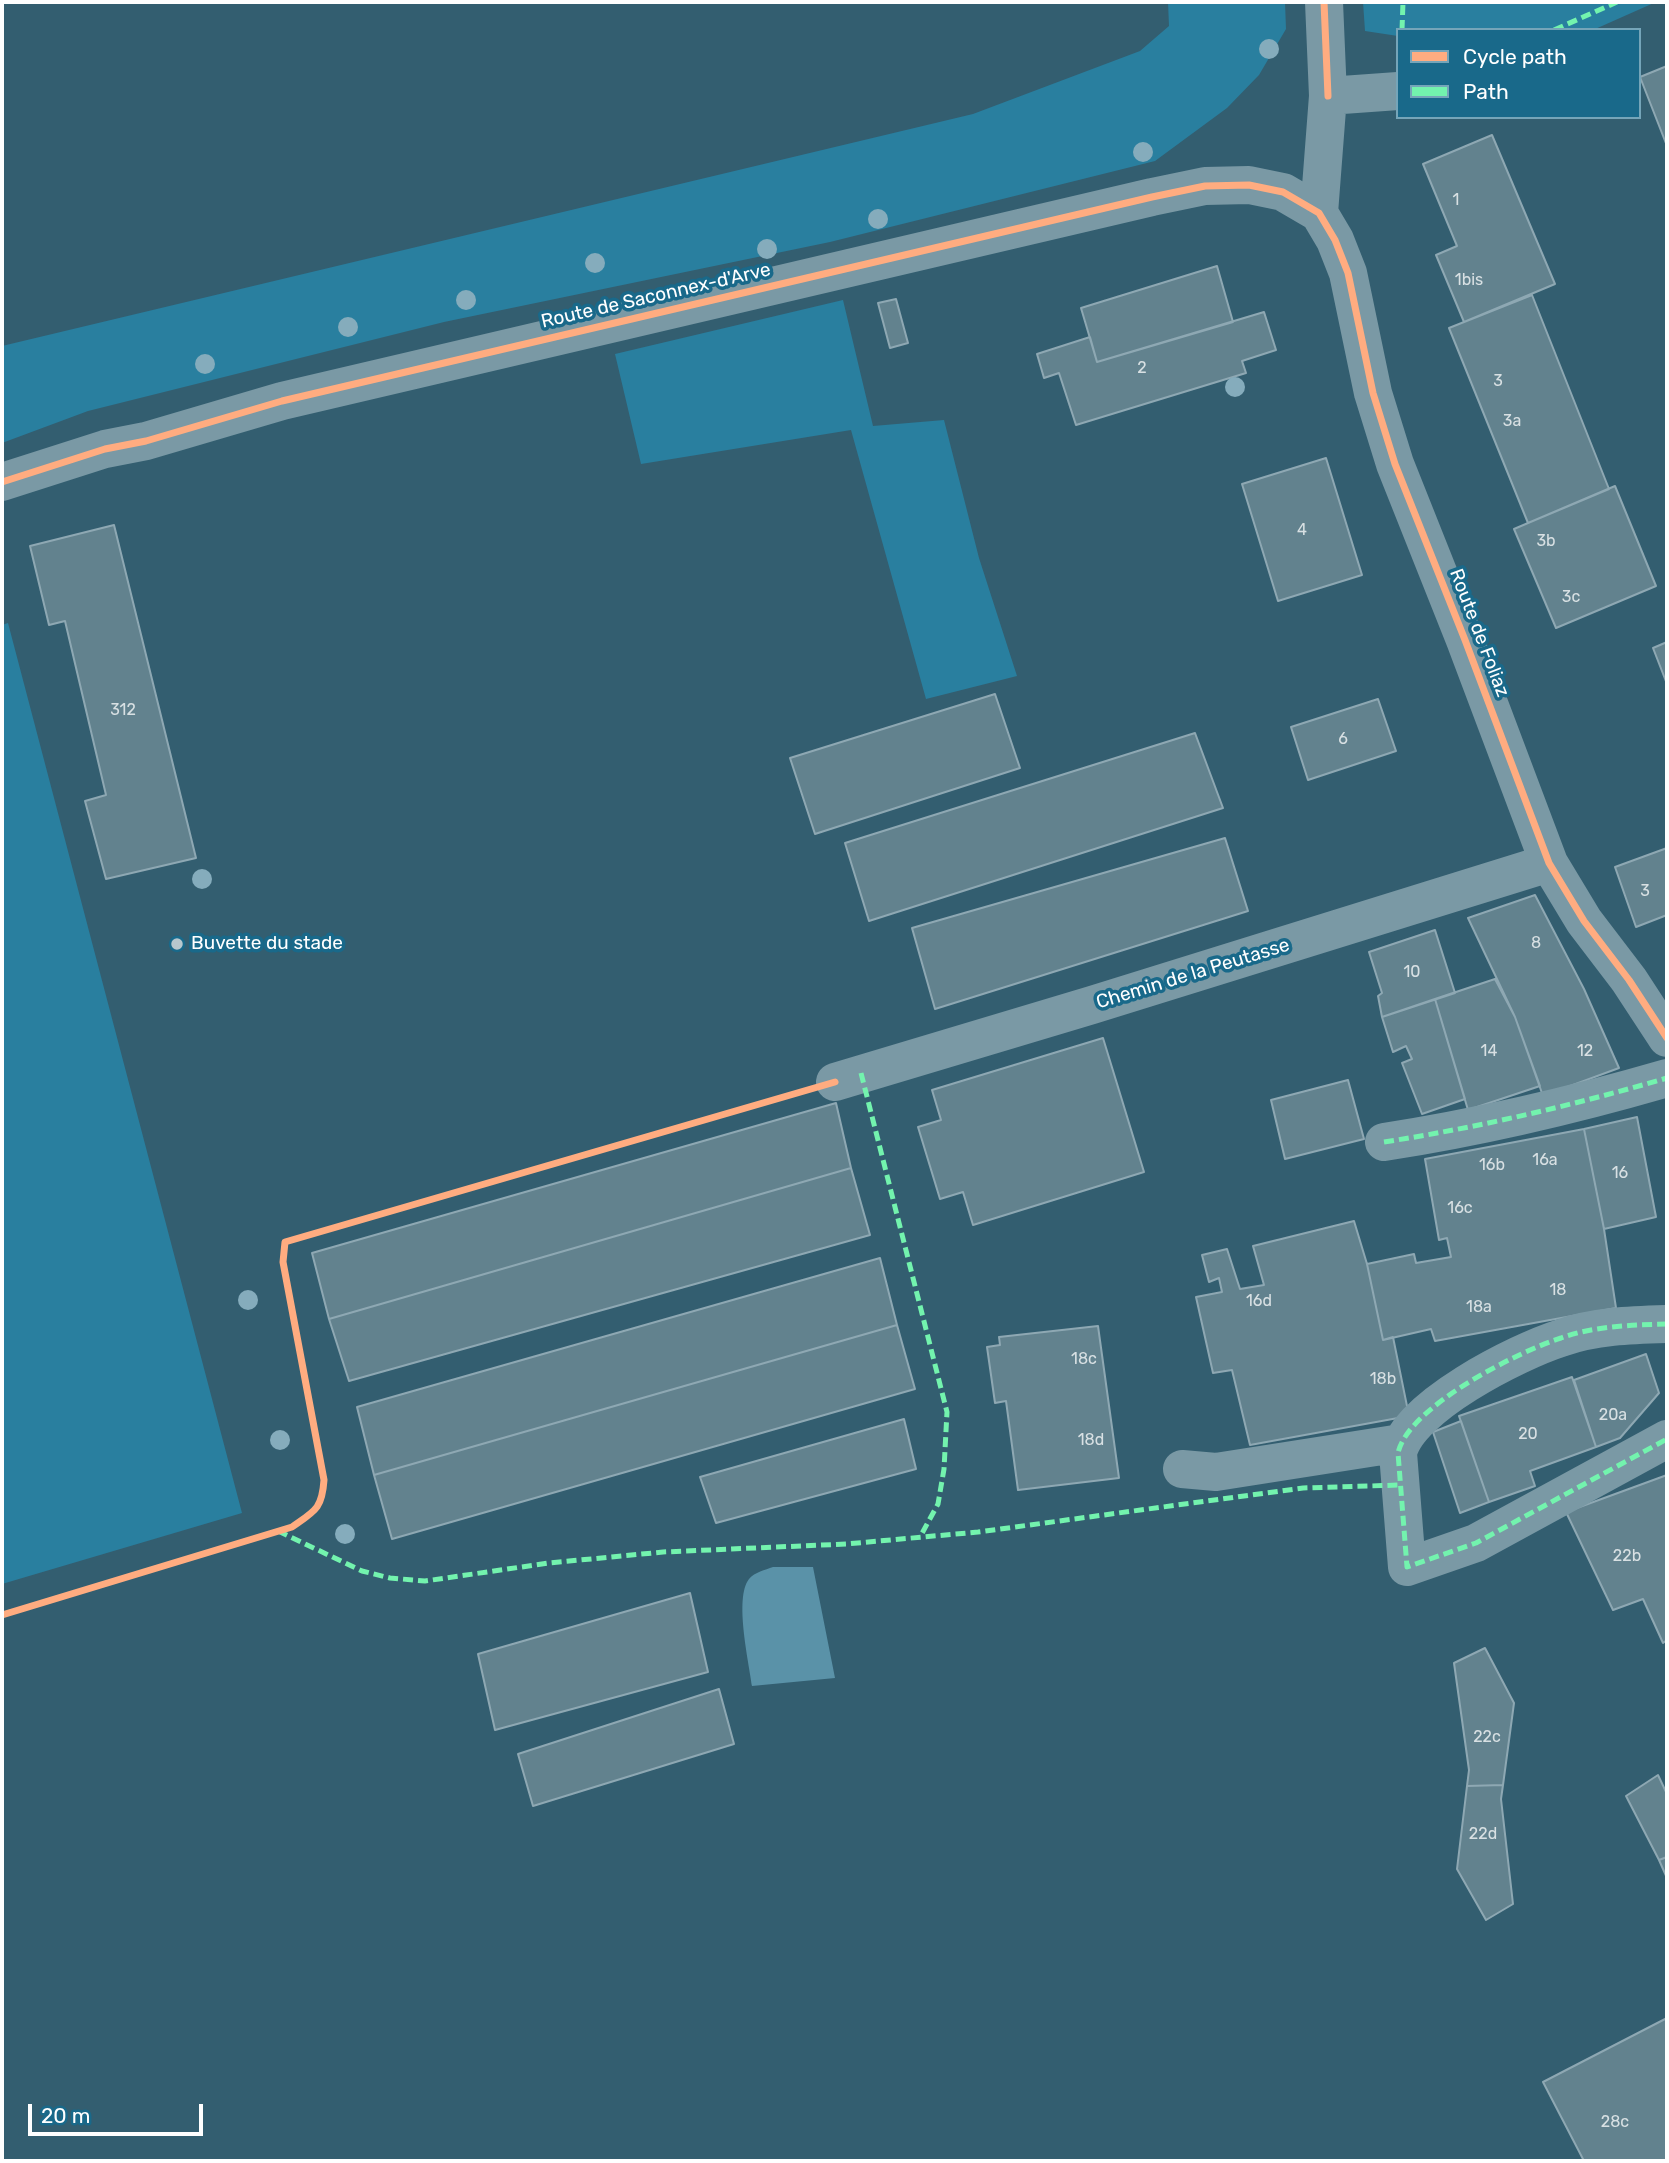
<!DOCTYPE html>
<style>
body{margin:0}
#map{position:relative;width:1669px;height:2163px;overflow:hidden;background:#335e70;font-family:Rubik,sans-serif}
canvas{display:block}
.frame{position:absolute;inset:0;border:4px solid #fff;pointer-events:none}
.legend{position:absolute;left:1396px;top:28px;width:245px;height:91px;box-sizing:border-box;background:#19698a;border:2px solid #75a5b9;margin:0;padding:9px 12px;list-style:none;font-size:21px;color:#fff}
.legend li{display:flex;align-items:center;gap:14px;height:35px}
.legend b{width:35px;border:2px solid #75a5b9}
.scale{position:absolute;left:28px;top:2104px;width:175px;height:32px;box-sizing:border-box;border:4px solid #fff;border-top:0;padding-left:9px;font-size:21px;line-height:24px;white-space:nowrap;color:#fff;-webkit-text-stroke:5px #19698a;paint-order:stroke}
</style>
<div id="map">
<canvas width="1669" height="2163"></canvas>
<div class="frame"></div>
<ul class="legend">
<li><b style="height:9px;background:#ffac80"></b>Cycle path</li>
<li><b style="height:9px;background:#73f3ae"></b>Path</li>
</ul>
<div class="scale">20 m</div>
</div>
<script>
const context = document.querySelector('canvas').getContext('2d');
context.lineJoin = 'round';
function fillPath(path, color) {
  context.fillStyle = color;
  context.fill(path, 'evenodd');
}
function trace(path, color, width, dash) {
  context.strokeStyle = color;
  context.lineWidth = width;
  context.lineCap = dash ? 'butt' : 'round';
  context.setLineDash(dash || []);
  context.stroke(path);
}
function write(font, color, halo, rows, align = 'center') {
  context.font = font + ' Rubik,sans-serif';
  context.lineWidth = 7;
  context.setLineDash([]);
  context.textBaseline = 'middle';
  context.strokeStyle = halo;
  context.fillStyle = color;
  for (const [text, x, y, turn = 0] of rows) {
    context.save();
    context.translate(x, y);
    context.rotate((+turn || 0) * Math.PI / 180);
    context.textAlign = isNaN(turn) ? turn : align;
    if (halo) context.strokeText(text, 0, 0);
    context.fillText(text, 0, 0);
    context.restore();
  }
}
fillPath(new Path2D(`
 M1168,2H1285L1286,29L1259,75L1227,108L1155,161L830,242L444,322L88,411L2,443V346L973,114L1140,51L1169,26Z
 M1363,2H1656L1593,30H1398V36L1365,31Z
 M843,300L873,426L944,420L979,558L1017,676L926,699L851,430L641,464L615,354Z
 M8,623L242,1513L2,1584V625Z`), '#297f9f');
fillPath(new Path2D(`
 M773,1567H813L835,1678L752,1686C749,1662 734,1598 749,1579C755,1572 765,1570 773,1567Z`), '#5a92a8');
const building = new Path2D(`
 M1667,66V146L1640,77Z
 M1492,135L1555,284L1464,322L1436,255L1457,246L1423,164Z
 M1217,266L1233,322L1097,362L1081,308Z
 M1532,295L1609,489L1528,523L1449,328Z
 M896,299L908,343L890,348L878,303Z
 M1264,312L1276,350L1242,361L1246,373L1076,425L1059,373L1044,378L1037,354L1090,337L1097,362Z
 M1326,458L1362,575L1278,601L1242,484Z
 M1615,486L1656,586L1556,628L1514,529Z
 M114,525L196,858L106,879L85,801L106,795L65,621L49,625L30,546Z
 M1667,642V684L1653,648Z
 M995,694L1020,768L815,834L790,758Z
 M1378,699L1396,751L1308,780L1291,727Z
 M1195,733L1223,808L869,921L845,843Z
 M1225,838L1248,911L935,1009L912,928Z
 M1667,848V915L1636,927L1615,867Z
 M1535,895L1584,989L1619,1068L1543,1096L1515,1017L1468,918Z
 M1435,930L1455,993L1382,1017L1378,996L1382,993L1369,952Z
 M1495,979L1515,1017L1540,1086L1468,1110L1435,999Z
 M1435,999L1465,1099L1422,1114L1402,1063L1412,1059L1406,1046L1393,1052L1382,1017Z
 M1103,1038L1144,1172L973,1225L963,1192L940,1199L918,1127L941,1120L932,1090Z
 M1348,1080L1364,1139L1285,1159L1271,1100Z
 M836,1103L851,1168L329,1319L312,1253Z
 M1637,1117L1656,1217L1604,1229L1584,1129Z
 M1584,1129L1604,1229L1616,1308L1435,1341L1431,1329L1383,1340L1367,1264L1414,1254L1416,1263L1451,1257L1447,1238L1439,1240L1425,1159Z
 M851,1168L870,1235L349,1381L329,1319Z
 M1354,1221L1367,1264L1383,1340L1393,1337L1409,1416L1250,1445L1232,1370L1213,1373L1196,1297L1222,1292L1219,1278L1209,1282L1202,1255L1227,1249L1240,1289L1264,1285L1253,1246Z
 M880,1258L897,1325L374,1475L357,1407Z
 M897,1325L915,1389L392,1539L374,1475Z
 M1098,1326L1119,1478L1018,1490L1006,1401L995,1403L987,1347L1000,1345L999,1337Z
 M1646,1354L1659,1393L1620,1438L1596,1447L1574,1380Z
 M1572,1377L1596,1447L1530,1471L1535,1486L1489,1502L1459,1416Z
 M904,1419L916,1469L716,1523L700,1477Z
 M1461,1421L1489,1502L1460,1513L1433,1432Z
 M1667,1475V1640L1663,1643L1643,1599L1613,1610L1566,1512Z
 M690,1593L708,1672L495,1730L478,1654Z
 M1485,1648L1514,1703L1503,1785L1467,1786L1469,1770L1454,1663Z
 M719,1689L734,1744L533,1806L518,1754Z
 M1658,1775L1667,1794V1857L1659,1860L1626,1796Z
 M1503,1785L1501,1799L1513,1904L1486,1920L1457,1869L1467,1786Z
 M1667,1857V1878L1659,1860Z
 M1667,2018V2161H1584L1543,2082Z`);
fillPath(building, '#62828e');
trace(building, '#8ea8b3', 2);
trace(new Path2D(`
 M1328,96L1398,91
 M1319,213L1328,96L1324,2
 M2,482L105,449L146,441L282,401L1152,197L1205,186L1249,185L1283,192L1319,213L1335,240L1348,273L1373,393L1395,464L1465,640L1549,863L1584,921L1629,980L1667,1038
 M835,1082L1092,1005L1549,863
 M1384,1142C1481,1127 1574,1105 1667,1078
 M1667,1324C1632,1325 1594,1326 1561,1338C1517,1352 1408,1407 1398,1453L1407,1567L1476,1543L1667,1439
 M1182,1469L1216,1472L1401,1443`), '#7a99a5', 38);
trace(new Path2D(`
 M1402,30L1403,2
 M1554,30L1617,2
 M861,1073L947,1412L944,1469L938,1504L920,1537
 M1384,1142C1481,1127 1574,1105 1667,1078
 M1667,1324C1632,1325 1594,1326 1561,1338C1517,1352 1408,1407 1398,1453L1407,1567L1476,1543L1667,1439
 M278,1531L362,1571L390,1578L425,1581L549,1563L663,1552L846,1544L978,1532L1303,1488L1401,1485`), '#73f3ae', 5, [10, 5]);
trace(new Path2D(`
 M1324,2L1328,96
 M2,482L105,449L146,441L282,401L1152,197L1205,186L1249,185L1283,192L1319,213L1335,240L1348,273L1373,393L1395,464L1465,640L1549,863L1584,921L1629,980L1667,1038
 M2,1615L292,1527C315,1511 322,1509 324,1480L283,1262L285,1242L835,1082`), '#ffac80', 7);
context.fillStyle = '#85acbc';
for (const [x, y] of [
 [1269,49],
 [1143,152],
 [878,219],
 [767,249],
 [595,263],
 [466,300],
 [348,327],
 [205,364],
 [1235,387],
 [202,879],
 [248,1300],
 [280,1440],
 [345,1534]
]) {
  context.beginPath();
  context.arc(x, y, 10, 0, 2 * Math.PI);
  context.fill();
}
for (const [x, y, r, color] of [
 [177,944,7,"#b8c7cd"]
]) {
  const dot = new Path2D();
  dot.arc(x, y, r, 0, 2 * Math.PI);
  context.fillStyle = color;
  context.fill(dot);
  trace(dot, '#19698a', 2.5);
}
write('16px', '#d8e0e3', null, [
 ["1",1456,200],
 ["1bis",1469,280],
 ["2",1142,368],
 ["3",1498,381],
 ["3a",1512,421],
 ["4",1302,530],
 ["3b",1546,541],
 ["3c",1571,597],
 ["312",123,710],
 ["6",1343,739],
 ["3",1645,891],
 ["8",1536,943],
 ["10",1412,972],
 ["14",1489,1051],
 ["12",1585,1051],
 ["16a",1545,1160],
 ["16b",1492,1165],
 ["16",1620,1173],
 ["16c",1460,1208],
 ["18",1558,1290],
 ["16d",1259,1301],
 ["18a",1479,1307],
 ["18c",1084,1359],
 ["18b",1383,1379],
 ["20a",1613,1415],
 ["20",1528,1434],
 ["18d",1091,1440],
 ["22b",1627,1556],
 ["22c",1487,1737],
 ["22d",1483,1834],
 ["28c",1615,2122]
]);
write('19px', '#fff', '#19698a', [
 ["Route de Saconnex-d'Arve",656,296,-13],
 ["Route de Foliaz",1479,633,69],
 ["Chemin de la Peutasse",1193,974,-17]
]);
write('19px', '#fff', '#19698a', [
 ["Buvette du stade",191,944]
], 'left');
</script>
